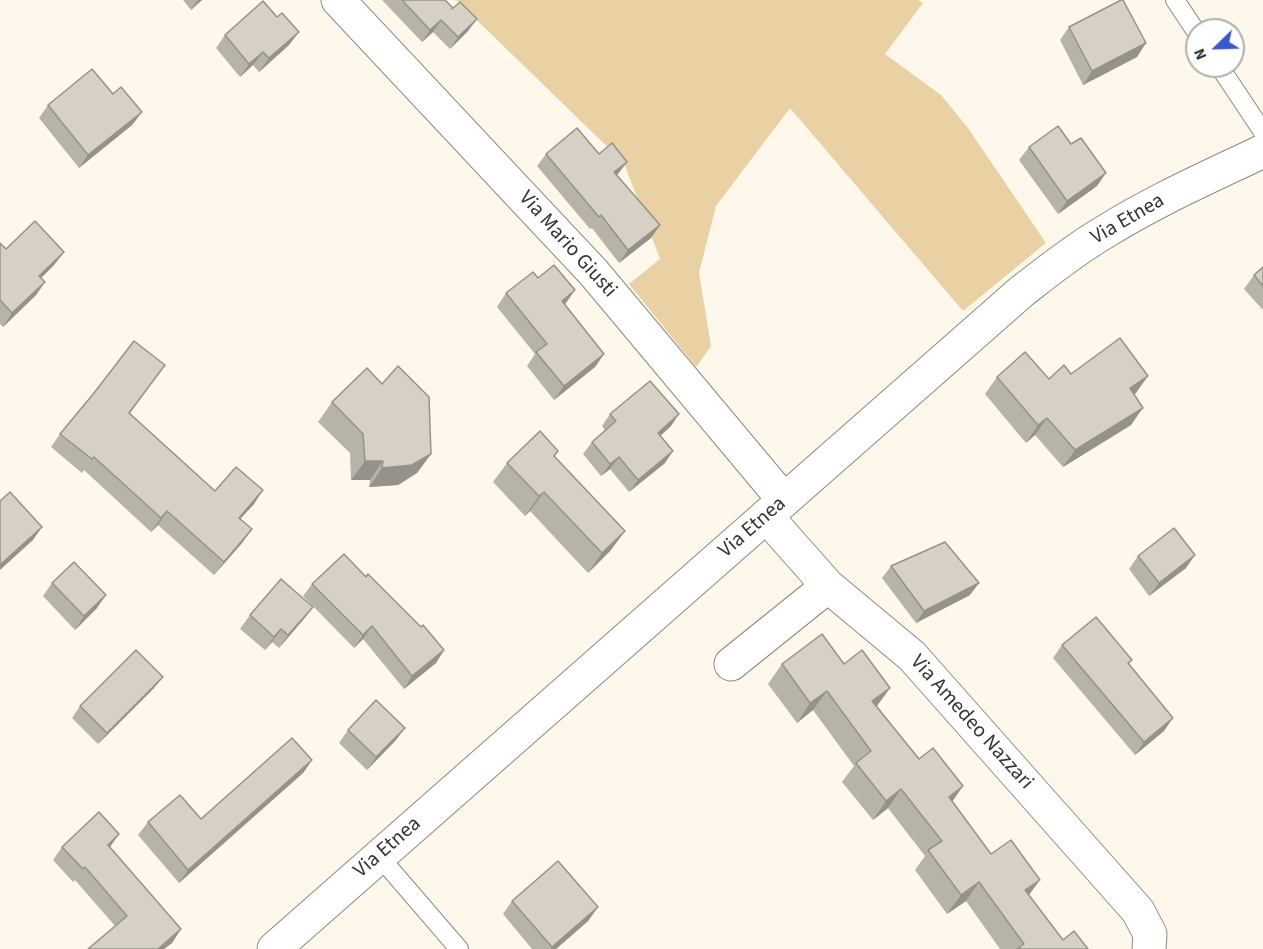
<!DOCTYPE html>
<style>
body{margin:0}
#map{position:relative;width:1263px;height:949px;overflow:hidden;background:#fef7ec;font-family:"Source Sans 3",sans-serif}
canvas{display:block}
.north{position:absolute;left:1185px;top:18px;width:60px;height:60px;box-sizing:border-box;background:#fff;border:2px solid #afaeac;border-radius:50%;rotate:247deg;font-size:16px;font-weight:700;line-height:24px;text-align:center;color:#36342f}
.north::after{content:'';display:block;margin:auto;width:21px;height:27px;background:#3c57c9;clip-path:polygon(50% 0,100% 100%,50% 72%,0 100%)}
</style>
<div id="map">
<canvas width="1263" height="949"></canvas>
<div class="north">N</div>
</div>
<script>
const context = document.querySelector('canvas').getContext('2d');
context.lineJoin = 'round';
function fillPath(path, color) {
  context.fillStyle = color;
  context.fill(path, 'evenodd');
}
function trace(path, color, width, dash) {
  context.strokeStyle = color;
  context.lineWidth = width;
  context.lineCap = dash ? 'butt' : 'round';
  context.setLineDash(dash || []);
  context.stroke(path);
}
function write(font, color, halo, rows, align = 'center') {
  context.font = font + ' "Source Sans 3",sans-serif';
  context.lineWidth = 5;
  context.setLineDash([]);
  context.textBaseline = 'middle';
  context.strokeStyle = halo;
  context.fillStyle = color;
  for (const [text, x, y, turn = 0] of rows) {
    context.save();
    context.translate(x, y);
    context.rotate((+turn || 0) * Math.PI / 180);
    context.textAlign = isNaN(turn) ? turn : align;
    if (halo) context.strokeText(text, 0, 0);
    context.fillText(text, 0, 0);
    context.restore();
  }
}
fillPath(new Path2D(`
 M456,0H918L923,3L885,54L941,95L968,128L1046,243L963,311L790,108L716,206L699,273L711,346L696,367L629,284L660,259L624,163Z`), '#e9d1a4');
const lane = new Path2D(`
 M1175,0L1197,33
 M1219,66L1263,132
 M379,856L459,949`);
const street = new Path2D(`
 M338,0L594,273L784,500
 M766,516L828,586L912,656L1138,911L1150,934L1149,949
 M731,664L828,586`);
const secondary = new Path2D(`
 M274,949L1021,292C1048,271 1074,250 1103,233C1154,201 1209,177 1263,151`);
trace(lane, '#8f897f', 20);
trace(street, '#8f897f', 35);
trace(secondary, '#8f897f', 35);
trace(lane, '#fff', 18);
trace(street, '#fff', 33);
trace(secondary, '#fff', 33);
fillPath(new Path2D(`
 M183,0H202L191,10Z
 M382,0H445L453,8L468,31L450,49L433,32L422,42Z
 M1069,27L1137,57L1083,85L1060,40Z
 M225,35L289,45L259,72L253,65L240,77L216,48Z
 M113,94L142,112L132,125L79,168L39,118L48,105Z
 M1029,147L1097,186L1058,214L1019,160Z
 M546,154H599L627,162L617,175L660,225L651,238L619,263L592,228L590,229L537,166Z
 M0,243L6,249L64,252L54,265L41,278L45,282L36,295L3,327L0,324Z
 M1263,267V310L1244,289L1254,275Z
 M538,278L566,303L564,305L604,354L595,367L554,400L527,366L535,354L497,307L506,293Z
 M165,365L130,413L215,491L254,504L240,519L252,529L242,543L214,575L158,525L151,532L84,470L82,473L51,447L60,434Z
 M1071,374L1136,393L1134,394L1131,425L1063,467L1035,435L1026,443L985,394L997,377L1049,379Z
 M332,402L431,454L417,473L398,485L369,487L370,480H351L350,453L318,422Z
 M610,414L671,426L661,435L665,463L629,492L610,469L601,476L583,454L592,442L605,430L602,426Z
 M558,451L554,457L611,550L588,573L530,511L525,516L493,482L507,463Z
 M1138,556L1186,568L1149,596L1129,569Z
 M891,566L970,595L916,623L882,578Z
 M366,577L444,650L436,663L404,689L363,639L354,648L303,596L312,584Z
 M52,583L97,608L75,630L43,596Z
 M313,607L303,620L279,648L272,642L265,650L240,629L250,615Z
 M1062,645L1132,660L1129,664L1164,731L1135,755L1053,658Z
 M782,664H844L890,688L877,706L952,801L991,854L1029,895L1063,940L1088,949H1000L966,901L947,914L915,870L925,856L888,808L873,820L842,782L854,766L813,710L797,723L768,684Z
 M154,688L98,744L72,718L80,706Z
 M405,728L395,741L367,770L339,743L348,730Z
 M312,760L303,773L179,883L138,835L148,822L201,819Z
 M62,847H110L181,929L172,943L164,949H88L115,926L75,880L73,882L53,860Z
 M512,901L598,907L588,921L556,949H532L503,914Z`), '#b8b3a9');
fillPath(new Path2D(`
 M198,0H202L191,10Z
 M477,19L468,31L450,49L458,37Z
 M441,20L433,32L422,42L430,30Z
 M299,32L289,45L259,72L269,58Z
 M1146,43L1137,57L1083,85L1092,71Z
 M263,52L253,65L240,77L249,64Z
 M142,112L132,125L79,168L88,155Z
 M627,162L618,174L605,185L614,172Z
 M1106,173L1097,186L1058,214L1067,201Z
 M660,225L651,238L619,263L628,250Z
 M64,252L54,265L30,289L39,276Z
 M45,282L36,295L3,327L12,313Z
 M575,290L566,303L552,315L562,301Z
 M604,354L595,367L554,400L564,386Z
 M1148,376L1136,393L1118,405L1130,388Z
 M1143,408L1131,425L1063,467L1075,450Z
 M679,414L671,426L650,445L658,433Z
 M1047,418L1035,435L1026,443L1038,425Z
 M673,451L665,463L629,492L638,480Z
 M431,454L417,473L398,485L369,487L382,468Z
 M619,457L610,469L601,476L610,464Z
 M365,461H383L370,480H351Z
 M263,490L254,504L229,531L239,518Z
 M544,492L530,511L525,516L539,496Z
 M167,511L158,525L151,532L161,518Z
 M42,527L33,540L0,570V565Z
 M252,529L242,543L214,575L224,562Z
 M625,531L611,550L588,573L602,553Z
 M1195,555L1186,568L1149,596L1159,583Z
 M979,583L970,595L916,623L924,611Z
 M106,595L97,608L75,630L84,616Z
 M313,607L303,620L279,648L288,635Z
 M372,626L363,639L354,648L363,635Z
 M281,629L272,642L265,650L274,637Z
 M444,650L436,663L404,689L412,676Z
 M163,677L154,688L98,744L107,733Z
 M890,688L876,707L872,701Z
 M827,691L813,710L797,723L810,703Z
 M1173,718L1164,731L1135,755L1144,742Z
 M405,728L395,741L367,770L376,757Z
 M312,760L303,773L179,883L188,870Z
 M963,786L950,805L949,797Z
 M901,789L888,808L873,820L886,801Z
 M119,834L110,847L108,845Z
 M1040,880L1026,899L1025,890Z
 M979,882L966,901L947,914L961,895Z
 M598,907L588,921L556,949H550Z
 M181,929L172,943L164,949H158Z`), '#96928a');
const building = new Path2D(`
 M402,0H445L453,8L452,9L460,2L477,19L458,37L441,20L430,30Z
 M1121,0H1123L1146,43L1092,71L1069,27Z
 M263,1L277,17L282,13L299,32L269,58L263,52L249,64L225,35Z
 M92,69L113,94L121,87L142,112L88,155L48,105Z
 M1058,126L1071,144L1081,138L1106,173L1067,201L1029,147Z
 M577,128L599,154L612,143L627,162L614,172L660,225L628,250L601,215L599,217L546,154Z
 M35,221L64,252L39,276L45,282L12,313L0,300V243L6,249Z
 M554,265L575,290L562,301L604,354L564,386L536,352L547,344L506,293L533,272L538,278Z
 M1263,267V286L1254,275Z
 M1120,338L1148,376L1130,388L1143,408L1075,450L1047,418L1038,425L997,377L1025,352L1049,379L1064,365L1071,374Z
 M134,341L165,365L129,413L215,491L236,467L263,490L239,518L252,529L224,562L167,511L161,518L94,457L92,459L60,434L94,393Z
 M398,366L429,397L431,454L412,465L382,468L383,461H365L363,434L332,402L367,368L382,384Z
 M650,381L679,414L658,433L673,451L638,480L619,457L610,464L592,442L616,421L610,414Z
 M540,431L558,451L554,456L625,531L602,553L544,492L539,496L507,463Z
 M10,492L42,527L0,565V501Z
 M1174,528L1195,555L1159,583L1138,556Z
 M945,542L979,583L924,611L891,566Z
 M344,554L366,577L368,574L421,627L423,625L444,650L412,676L372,626L363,635L312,584Z
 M74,562L106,595L84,616L52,583Z
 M281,579L313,607L288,635L281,629L274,637L250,615Z
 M1096,617L1132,660L1128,663L1173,718L1144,742L1062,645Z
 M822,634L844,664L862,650L890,688L872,701L919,759L933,748L963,786L949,797L991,854L1011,840L1040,880L1025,890L1063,940L1074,931L1088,949H1017L1024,944L979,882L961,895L928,850L942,841L901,789L886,801L856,763L871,751L827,691L810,703L782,664Z
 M136,650L163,677L107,733L80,706Z
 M376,700L405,728L376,757L348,730Z
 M292,738L312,760L188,870L148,822L180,795L201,819Z
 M99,812L119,834L108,845L181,929L158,949H88L127,916L85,867L83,869L62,847Z
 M558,861L598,907L552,947L512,901Z`);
fillPath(building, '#d6d0c5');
trace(building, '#96928a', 1.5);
write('21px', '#36342f', '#fff', [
 ["Via Etnea",1128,220,-30],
 ["Via Mario Giusti",567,245,48],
 ["Via Etnea",753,528,-41],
 ["Via Amedeo Nazzari",971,723,48],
 ["Via Etnea",388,848,-41]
]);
</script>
